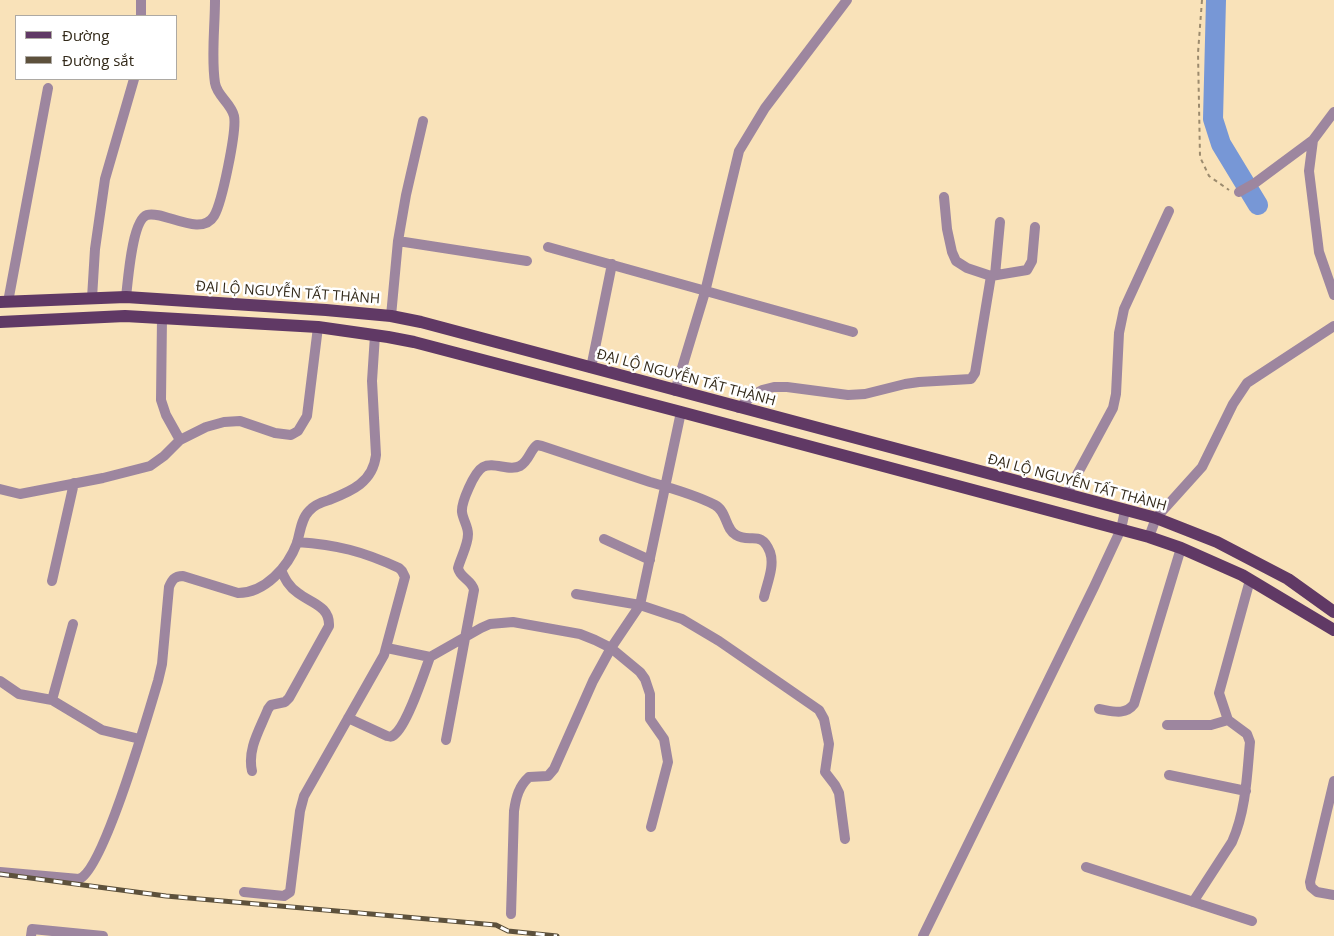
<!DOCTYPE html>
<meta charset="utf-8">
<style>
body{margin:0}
#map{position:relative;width:1334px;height:936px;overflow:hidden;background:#f9e2b9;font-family:"Open Sans",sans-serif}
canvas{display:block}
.legend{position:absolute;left:15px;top:15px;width:162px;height:65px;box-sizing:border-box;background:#fff;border:1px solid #ada9a3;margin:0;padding:6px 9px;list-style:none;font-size:15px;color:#322919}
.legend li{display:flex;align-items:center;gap:10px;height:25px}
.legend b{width:25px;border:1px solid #ada9a3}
</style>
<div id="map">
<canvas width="1334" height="936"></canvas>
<ul class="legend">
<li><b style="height:6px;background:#603965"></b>Đường</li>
<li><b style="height:6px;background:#5d513c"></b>Đường sắt</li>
</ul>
</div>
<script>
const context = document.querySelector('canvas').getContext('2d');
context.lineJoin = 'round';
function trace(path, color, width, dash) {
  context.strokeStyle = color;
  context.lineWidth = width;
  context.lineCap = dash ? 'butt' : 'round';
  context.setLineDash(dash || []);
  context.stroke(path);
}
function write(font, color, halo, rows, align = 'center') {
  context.font = font + ' "Open Sans",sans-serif';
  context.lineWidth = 5;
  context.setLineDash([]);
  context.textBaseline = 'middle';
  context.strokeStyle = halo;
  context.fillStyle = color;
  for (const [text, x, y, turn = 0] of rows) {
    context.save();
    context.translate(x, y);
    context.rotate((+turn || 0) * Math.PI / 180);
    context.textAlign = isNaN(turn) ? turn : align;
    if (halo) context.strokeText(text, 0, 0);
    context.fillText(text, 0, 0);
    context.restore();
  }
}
trace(new Path2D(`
 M1216,0L1213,119L1221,144L1258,205`), '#7797d6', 20);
trace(new Path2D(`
 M1202,0L1198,53L1200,157L1209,176L1229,190`), '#9c8b6e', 2, [4, 4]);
trace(new Path2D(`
 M141,16V0
 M1334,112L1313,140L1309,171L1319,252L1334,295
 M1239,192L1255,183L1313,140
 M944,197L947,229L952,252L956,261L967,268L991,276L1027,270L1032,261L1035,227
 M398,241L527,261
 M548,247L853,332
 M995,275L1000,222
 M126,297C128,281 132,220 147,215C163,210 201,238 214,216C222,203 237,130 234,116C231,103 217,96 215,83C211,57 215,27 215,0
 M92,298L95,249L105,179L134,79
 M8,302L48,88
 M391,316L398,241L406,195L423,121
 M162,318L161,400L166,415L180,440
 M591,368L612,264
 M675,391L705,292L739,151L765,108L847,0
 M739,408L753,395L762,390L774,387H787L848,395L865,394L905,384L919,382L971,379L975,373L991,276
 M0,489L20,494L103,478L150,466L164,456L180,440L206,427L224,422L240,421L275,433L291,435L298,431L307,416L318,327
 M1066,495L1113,408L1116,394L1119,333L1124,309L1169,211
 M1149,537L1156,518L1202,467L1233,404L1247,383L1334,326
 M604,539L650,560
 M52,581L74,483
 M576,594L640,605L682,619L719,641L819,710L824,719L829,744L825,772L835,785L839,793L845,839
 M387,648L430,657L481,628L490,624L513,622L580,634L595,640L611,648L640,672L645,679L650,694V719L664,739L668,762L651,827
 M0,681L19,694L52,700L102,730L140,739
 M52,700L73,624
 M1099,709C1112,711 1125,716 1134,704L1181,548
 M348,718L387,736C391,737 391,737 394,735C407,726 424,673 430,657
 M1167,725H1211L1228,720
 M446,740L474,590C472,580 460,578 458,568C461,557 468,545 468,534C468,526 463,520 462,512C461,503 474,472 483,467C494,461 509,472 520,466C529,461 530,450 537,445L542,446C578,458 614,470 650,482C671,488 696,495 715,505C727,511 725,529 736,535C750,544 761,529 770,552C775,566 767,583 764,597
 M252,771C247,749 260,729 268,709L271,705L285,702L289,698L329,626C330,606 311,603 298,593C289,587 285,579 281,570
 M1169,775L1246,791
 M1334,781L1310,882L1311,887L1317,892L1334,895
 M1086,867L1252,921
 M0,872L79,879C103,871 149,711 158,681L162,664L169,587C172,580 174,576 183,576L238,593C265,593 288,567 297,543C300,533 301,519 309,511C314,505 322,502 329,500C352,491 373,482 376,455L372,381L375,335
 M244,892L284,896L290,892L300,811L304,796L384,655L405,577L402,571L399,568C362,551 338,545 297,542
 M1193,902L1232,842C1246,811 1247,775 1250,742L1247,734L1228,720L1219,693L1250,580
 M511,914L514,811C516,797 519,786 529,777L548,776L554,769L593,681L611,648L640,605L681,412
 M31,936L32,929L103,936
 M923,936L1094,587L1121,529L1125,511`), '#9d869f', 10);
trace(new Path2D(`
 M0,302L126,297L326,310L391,316L421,322L1156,518L1217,542L1288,579L1334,612
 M0,322L125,316L318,327L388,337L414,342L681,412L1149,537L1181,548L1242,575L1334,630`), '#603965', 12);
const rail = new Path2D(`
 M0,874L166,896L496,925L508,931L557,936`);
trace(rail, '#5d513c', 5);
trace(rail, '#fff', 3, [9]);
write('14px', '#322919', '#fff', [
 ["ĐẠI LỘ NGUYỄN TẤT THÀNH",288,293,4],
 ["ĐẠI LỘ NGUYỄN TẤT THÀNH",686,378,15],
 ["ĐẠI LỘ NGUYỄN TẤT THÀNH",1077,483,15]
]);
</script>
